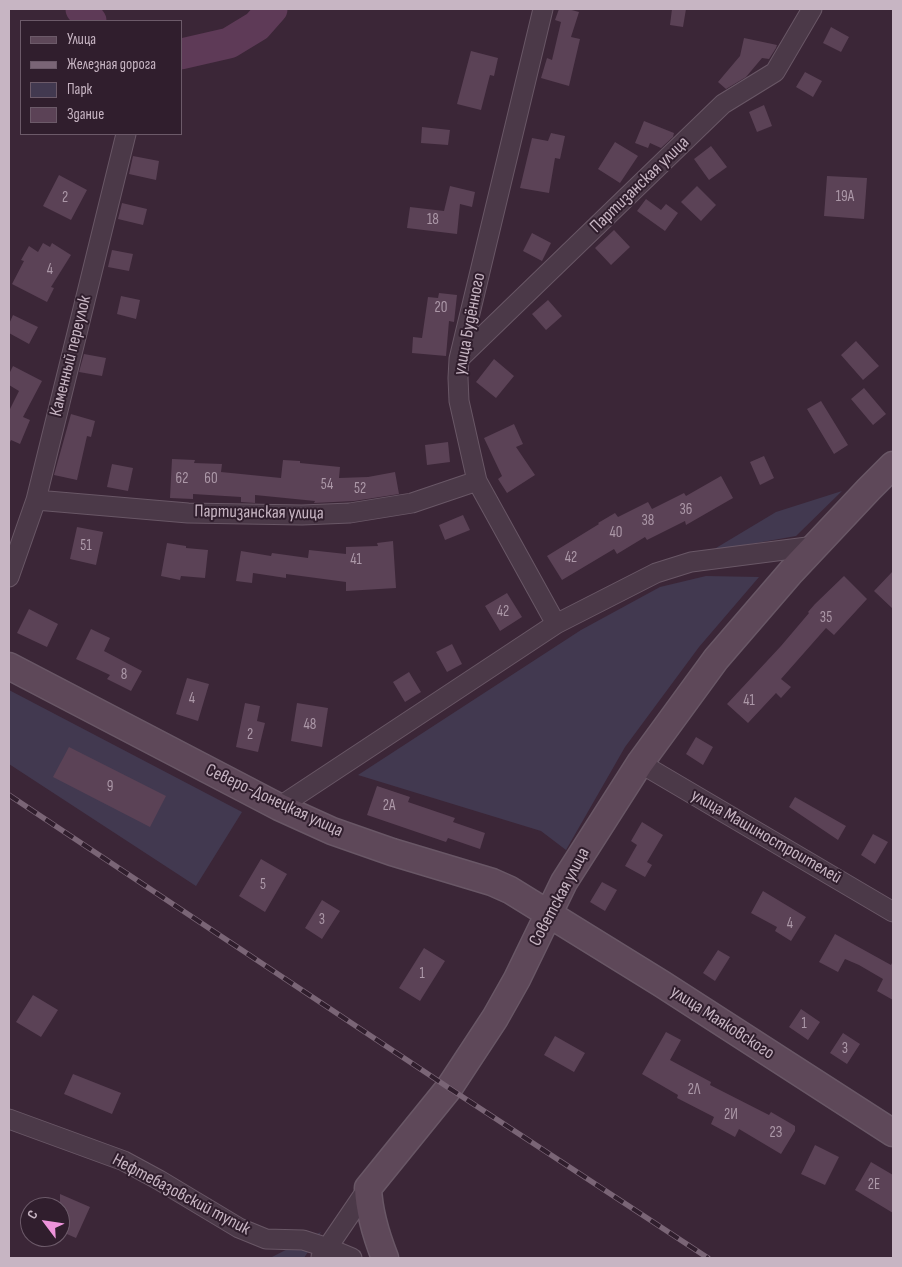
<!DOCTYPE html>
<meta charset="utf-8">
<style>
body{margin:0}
#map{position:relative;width:902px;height:1267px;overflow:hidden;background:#3b2637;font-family:"Sofia Sans Condensed",sans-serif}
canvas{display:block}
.frame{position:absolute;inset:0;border:10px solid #c7b5c3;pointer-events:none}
.legend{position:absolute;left:20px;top:20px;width:162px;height:115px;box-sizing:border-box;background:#301e2d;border:1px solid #6c5a69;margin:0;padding:6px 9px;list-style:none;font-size:15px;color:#c7b5c3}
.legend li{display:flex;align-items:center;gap:10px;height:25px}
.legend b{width:25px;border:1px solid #6c5a69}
.north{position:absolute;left:20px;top:1197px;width:50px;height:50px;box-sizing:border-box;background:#301e2d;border:1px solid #6c5a69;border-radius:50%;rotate:301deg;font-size:14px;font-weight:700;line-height:20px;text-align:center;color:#c7b5c3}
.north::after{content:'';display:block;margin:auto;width:18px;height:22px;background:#ee93db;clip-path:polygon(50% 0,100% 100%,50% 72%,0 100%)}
</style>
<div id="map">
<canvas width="902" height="1267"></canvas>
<div class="frame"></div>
<ul class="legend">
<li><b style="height:6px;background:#5e4859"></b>Улица</li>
<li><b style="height:6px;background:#7a6576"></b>Железная дорога</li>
<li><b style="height:14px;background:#423950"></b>Парк</li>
<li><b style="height:14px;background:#5b4256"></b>Здание</li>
</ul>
<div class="north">С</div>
</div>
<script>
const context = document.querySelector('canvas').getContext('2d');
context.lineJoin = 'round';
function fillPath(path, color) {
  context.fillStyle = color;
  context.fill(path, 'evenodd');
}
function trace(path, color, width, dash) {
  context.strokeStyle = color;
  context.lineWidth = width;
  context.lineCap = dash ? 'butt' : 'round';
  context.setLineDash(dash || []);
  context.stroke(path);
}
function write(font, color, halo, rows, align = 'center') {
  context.font = font + ' "Sofia Sans Condensed",sans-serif';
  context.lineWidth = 4;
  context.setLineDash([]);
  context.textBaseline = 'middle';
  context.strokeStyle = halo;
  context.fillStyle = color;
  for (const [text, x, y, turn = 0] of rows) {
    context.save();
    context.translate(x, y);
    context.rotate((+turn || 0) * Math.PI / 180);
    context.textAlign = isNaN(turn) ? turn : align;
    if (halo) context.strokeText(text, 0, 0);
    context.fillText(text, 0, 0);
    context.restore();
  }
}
fillPath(new Path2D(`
 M842,491L796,536L711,551L776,512Z
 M706,576L759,577L699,647L625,747L566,850L541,831L358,775L581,630L660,587Z
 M9,690L242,812L196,886L9,764Z
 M321,1232L304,1258H270Z`), '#423950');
trace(new Path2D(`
 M81,9L91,21
 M181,54L229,43L257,26L272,9`), '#5e3a57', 31);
fillPath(new Path2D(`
 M559,9H568L579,12L571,37L580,39L569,86L541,78L547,58L552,60L561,22L555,20Z
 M672,9H686L683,27L670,25Z
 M831,27L849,37L841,52L823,43Z
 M744,38L777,45L776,48L769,59L762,58L746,77L726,89L718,82L740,56Z
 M471,51L498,58L494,76L490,75L481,110L457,104Z
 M805,72L822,81L813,97L796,87Z
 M764,105L772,126L757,132L749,112Z
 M644,121L674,133L673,137L661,148L650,143L648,148L635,143Z
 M422,127L450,130L448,145L421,143Z
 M551,133L565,136L560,159L555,158L549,193L520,188L532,138L548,141Z
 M615,142L638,156L620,183L598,169Z
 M711,146L727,167L709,180L694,159Z
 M133,156L159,161L156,180L129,174Z
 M59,175L87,190L71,220L43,206Z
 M827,176L867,178L864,219L824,216Z
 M450,186L475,192L472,207L460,204L457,234L407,228L410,207L444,211Z
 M697,186L716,205L701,221L681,202Z
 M646,199L661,210L666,204L678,213L665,231L637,211Z
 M122,203L147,209L143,225L118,219Z
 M614,230L630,247L611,265L595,248Z
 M532,233L551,243L542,261L523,251Z
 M43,243L50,247L52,243L71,255L51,287L54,288L47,302L12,284L24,261L21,260L29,246L38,252Z
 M112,250L133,254L129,271L108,267Z
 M439,293L457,295L454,322L449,321L446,356L412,353L413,337L422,338L428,297L438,298Z
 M121,296L140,300L136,319L117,314Z
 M548,300L562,316L546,330L532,314Z
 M13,315L38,327L29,344L9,333V324Z
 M856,341L879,366L863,380L841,355Z
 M84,354L106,358L102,376L79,372Z
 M494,359L514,376L496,398L476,382Z
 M13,366L42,381L23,417L30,420L20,444L11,440L9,444V411L19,391L9,385V374Z
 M864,388L886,414L873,425L851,399Z
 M821,401L848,445L834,454L807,409Z
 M71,414L95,421L91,437L87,436L77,480L54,475Z
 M514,424L523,444L516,447L535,475L507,493L498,479L502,476L484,438Z
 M448,442L450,462L427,465L425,445Z
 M764,456L774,478L760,485L750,462Z
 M172,459L195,460L194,463L222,464L221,472L281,478L283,460L300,461V463L340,467L339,478L368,477L395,472L399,494L354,501L314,503L315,501L255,495V503L241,502V497L193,494V499L170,498Z
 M112,464L133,468L128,491L107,487Z
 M721,476L733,498L686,525L685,521L647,540L645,537L617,554L614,549L562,580L547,556L599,524L598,523L615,513L618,517L648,502L652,509L684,493L686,496Z
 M463,515L470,530L445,540L439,525Z
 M77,527L103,532L96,565L70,559Z
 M393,541L396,588L346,591V582L286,574V578L253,573L252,583L236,581L241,551L271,556L272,553L308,558L309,550L346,554V547L378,546L377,543Z
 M167,543L186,546V548L208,550L205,578L181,576L180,580L161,576Z
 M893,571V609L874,591Z
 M844,576L867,599L834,635L826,628L781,679L791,687L781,698L776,693L748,723L727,704L781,646L809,613L808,612L815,604Z
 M507,593L522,617L500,631L485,606Z
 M29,609L58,624L47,647L17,633Z
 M91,629L110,638L104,651L142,671L131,691L107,679L110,675L76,659Z
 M452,644L462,664L447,672L436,652Z
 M409,672L421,692L405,702L393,682Z
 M187,678L209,684L198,721L176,714Z
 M245,703L260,706L257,721L265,723L258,752L236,747Z
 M297,703L328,708L322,747L291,741Z
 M696,737L713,747L703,765L686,754Z
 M69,747L166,796L150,827L53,777Z
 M377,786L410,797L408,802L455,818L453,822L485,833L480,849L448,838L446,842L367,815Z
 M795,797L846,826L838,840L789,807Z
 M642,822L663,835L647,862L652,865L645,877L625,866L637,845L631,841Z
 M873,834L888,842L875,864L861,855Z
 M261,859L287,874L265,912L239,896Z
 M602,882L617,890L605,911L590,902Z
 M763,891L806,917L791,941L775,931L777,927L751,913Z
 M322,900L340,911L322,939L305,928Z
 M835,934L891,965L893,961V1000L877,991L883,979L859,965L845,959L838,972L819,962Z
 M424,948L445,961L420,1001L399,988Z
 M718,950L730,957L715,981L703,973Z
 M33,995L58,1010L41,1037L16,1022Z
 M801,1009L820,1022L808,1040L789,1027Z
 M666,1032L681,1040L670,1060L711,1082L710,1085L769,1115L771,1112L795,1126V1131L781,1154L739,1129L735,1137L711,1124L714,1117L677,1098L678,1095L642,1074Z
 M843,1033L860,1044L847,1064L830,1053Z
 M555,1036L585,1053L574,1072L544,1055Z
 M73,1074L121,1093L112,1114L64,1094Z
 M815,1145L839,1157L825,1185L801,1174Z
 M871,1162L893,1175V1213L855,1190Z
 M60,1194L90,1207L76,1238L60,1231Z`), '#5b4256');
const street = new Path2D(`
 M543,9L459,359L458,378L459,401L477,481L556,624
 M459,359L723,104L775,72L812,9
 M36,500L188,513L302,515L350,513L412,503L477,481
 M9,577L36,500L126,134
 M640,763L893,912
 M279,807L556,624L656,573L691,562L815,546
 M9,1119L124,1161L159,1180L239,1228L266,1239L303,1240L328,1248L352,1258
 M321,1257L368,1188`);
const secondary = new Path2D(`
 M9,666L279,807L332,831L392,852L492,882L510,890L662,984L893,1133
 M385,1258C376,1235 369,1213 368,1188L449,1088L495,1018L517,979L564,882L640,763L716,659L791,572L869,489L893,465`);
trace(street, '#695766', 21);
trace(secondary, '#695766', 29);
trace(street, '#4b3948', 19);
trace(secondary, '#5e4859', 26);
const rail = new Path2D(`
 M9,795L449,1088L708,1258`);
trace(rail, '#7a6576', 5.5);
trace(rail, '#301e2d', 4, [11]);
write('15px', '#ac98a8', null, [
 ["19А",845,197],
 ["2",65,198],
 ["18",433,220],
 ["4",50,270],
 ["20",441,308],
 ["62",182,479],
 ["60",211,479],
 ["54",327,485],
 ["52",360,489],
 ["36",686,510],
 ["38",648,521],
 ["40",616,533],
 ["51",86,546],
 ["42",571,558],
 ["41",356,560],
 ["42",503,612],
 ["35",826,618],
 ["8",124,675],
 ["4",192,699],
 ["41",749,701],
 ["48",310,725],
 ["2",250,735],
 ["9",110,787],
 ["2А",389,806],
 ["5",263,885],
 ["3",322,920],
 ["4",790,924],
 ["1",422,974],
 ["1",804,1024],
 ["3",845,1049],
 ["2Л",694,1090],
 ["2И",731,1115],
 ["2З",776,1133],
 ["2Е",874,1185]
]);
write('18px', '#c7b5c3', '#301e2d', [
 ["Партизанская улица",640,185,-44],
 ["улица Будённого",470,324,-79],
 ["Каменный переулок",71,356,-76],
 ["Партизанская улица",259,513,1],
 ["Северо-Донецкая улица",274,801,25],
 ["улица Машиностроителей",766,837,30],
 ["Советская улица",560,897,-62],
 ["улица Маяковского",722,1023,33],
 ["Нефтебазовский тупик",181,1195,28]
]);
</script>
